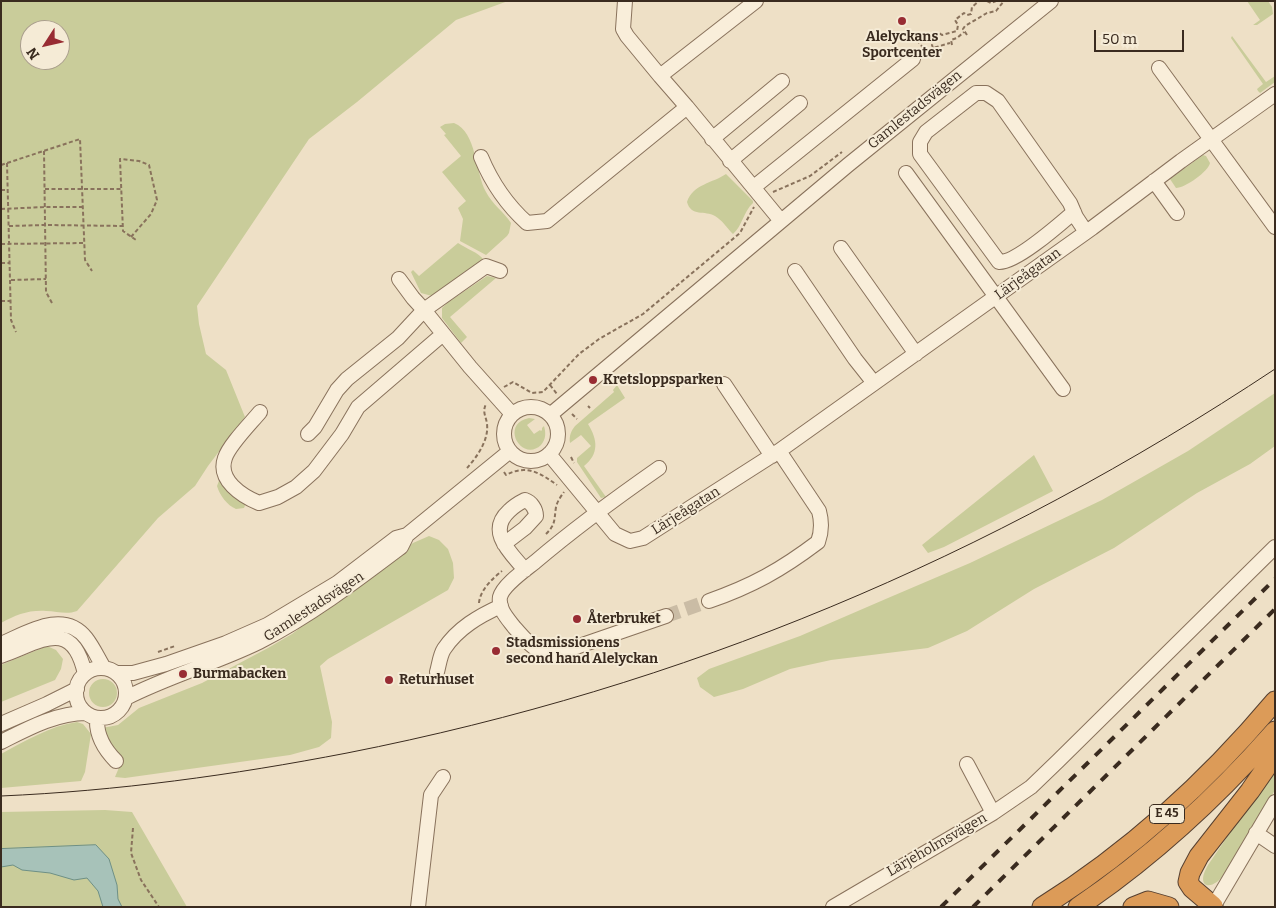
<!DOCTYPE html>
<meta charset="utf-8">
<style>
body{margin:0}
#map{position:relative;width:1276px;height:908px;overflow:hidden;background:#eee0c6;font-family:Bitter,serif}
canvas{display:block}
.frame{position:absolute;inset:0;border:2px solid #3a2b1f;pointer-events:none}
.north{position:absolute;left:20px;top:20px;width:50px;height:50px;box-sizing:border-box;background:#f5ebd6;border:1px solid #aa9e8d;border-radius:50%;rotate:235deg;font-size:14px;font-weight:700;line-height:20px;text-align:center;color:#3a2b1f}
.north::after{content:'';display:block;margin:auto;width:18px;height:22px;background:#982c33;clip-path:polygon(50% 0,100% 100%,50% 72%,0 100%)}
.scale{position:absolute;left:1094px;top:30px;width:90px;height:22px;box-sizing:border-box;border:2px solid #3a2b1f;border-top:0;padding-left:6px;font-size:15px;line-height:18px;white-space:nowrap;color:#3a2b1f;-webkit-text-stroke:4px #f5ebd6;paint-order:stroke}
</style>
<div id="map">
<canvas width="1276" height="908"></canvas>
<div class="frame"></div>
<div class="north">N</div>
<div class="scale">50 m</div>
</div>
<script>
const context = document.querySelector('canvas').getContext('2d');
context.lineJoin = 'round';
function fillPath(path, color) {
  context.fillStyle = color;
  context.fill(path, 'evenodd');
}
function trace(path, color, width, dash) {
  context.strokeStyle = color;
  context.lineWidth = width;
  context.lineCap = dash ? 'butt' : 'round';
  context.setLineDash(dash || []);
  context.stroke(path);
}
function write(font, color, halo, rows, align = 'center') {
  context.font = font + ' Bitter,serif';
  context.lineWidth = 4;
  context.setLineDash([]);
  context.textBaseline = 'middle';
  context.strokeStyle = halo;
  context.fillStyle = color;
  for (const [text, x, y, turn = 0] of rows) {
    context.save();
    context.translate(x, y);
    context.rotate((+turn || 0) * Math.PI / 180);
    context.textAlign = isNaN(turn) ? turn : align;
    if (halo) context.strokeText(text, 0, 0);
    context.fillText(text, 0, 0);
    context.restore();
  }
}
fillPath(new Path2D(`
 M1,1H508L456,20L357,102L309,139L197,306L199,324L206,354L226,370L245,417L208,466L195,486L158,518L77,611C66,615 57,611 46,611C28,610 16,615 1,623ZM30,30H60V60H30Z
 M1247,1H1268L1272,7L1273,14L1257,25H1253L1260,20Z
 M1232,36L1266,82L1275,76V82L1260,93L1258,91L1257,89L1263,84L1231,38Z
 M454,123C477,132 475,172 486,192C492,204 504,212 511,223L509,233L507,236L486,255L460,241L463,219L458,208L466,201L442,172L461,156L444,135L446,134L440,127L445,124Z
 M1203,155L1206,156L1210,163C1209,171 1185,188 1176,188L1170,179Z
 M726,174L753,201V203C743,212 743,225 733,234C727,228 722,220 715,216C705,210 691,217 687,202C693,184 713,183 726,174Z
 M458,243C468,250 477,251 485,261L441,292L432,296L421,293L411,272L413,270L419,276Z
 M487,276L496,278L450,317L467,337L461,343L442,318V308L447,303Z
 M617,385L625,398L588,424C598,440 599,454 584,466L606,497L601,498L577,462V458L591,446L581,435L570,443C569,436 571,431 575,426L614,392L613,390Z
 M1275,393V446L1250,464L1197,493L1114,548L1034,589L967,631L928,648L831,660L790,669L743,689L714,697L700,687L697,678L709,669L800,636L888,598L970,563L1102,500L1188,451Z
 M529,418L535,419L527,425L534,434L540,430L541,431L542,430V428L544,426C546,433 546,439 541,445C522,463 499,424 529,418Z
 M1034,455L1053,491L944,547L928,553L922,545Z
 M220,478L246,503L244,508L236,509C227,505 220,496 217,486Z
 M429,536L439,540L448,549L453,563L454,578L448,590L328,659L320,666L332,722L331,738L319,747L290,755L125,778L115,777L123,758L110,747L102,728L118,725L139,708L202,683L268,648L292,634L413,543Z
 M47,646L56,650L63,659L61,669L55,680L1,702V665Z
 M89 693a14 14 0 1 1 28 0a14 14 0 1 1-28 0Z
 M77,722L83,724L91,734L85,772L81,781L1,788V754C25,741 50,726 77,722Z
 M1275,767V790L1226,872C1213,892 1194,889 1208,865Z
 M105,810L132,812L187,907H1V812Z`), '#c9cc9a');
const water = new Path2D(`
 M96,845L109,859L117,885L118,899L122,907H103L98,891L87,878L74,880L50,873L22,870L13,865L1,867V849Z`);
fillPath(water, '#a7c2b9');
trace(water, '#6e9086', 1);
trace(new Path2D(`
 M666,616L709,601`), '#cabca5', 14, [14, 7]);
const minor = new Path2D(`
 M625,1L623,29L627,36L660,76
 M1159,68L1275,227
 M687,107L660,76L756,1
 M712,139L782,81
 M481,157C491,181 507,205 527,223L547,221L687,107L781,221
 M730,161L800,103
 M906,173L1063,389
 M1154,181L1177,213
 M754,187L913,59
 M1074,212C1060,224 1016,263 999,262L920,154V142L926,132L976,93H986L998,101L1070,203L1076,217L1086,232
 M841,248L916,354
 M795,271L855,359L874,383
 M399,279L413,298L424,310L486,266L500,271
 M724,384L772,456
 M504 434a27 27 0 1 1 54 0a27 27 0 1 1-54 0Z
 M260,412C251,423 229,445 225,458C217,480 242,496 259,503L278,497L296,487L314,471L342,434L358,407L443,334
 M550,415L848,165L1051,1
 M308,434L315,427L337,390L347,379L398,338L424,310L470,367L512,414
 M549,454L615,534L630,541L643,538L779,451L1092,228L1181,161L1275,94
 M659,468C616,498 575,528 535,562C525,570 503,585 500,597C498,609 508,619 514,627C526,640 535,653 553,655L666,616
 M504,544L525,528L536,516C536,509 531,502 525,500C519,503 514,506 509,511C486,532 511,553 525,570
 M709,601C752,586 781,570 818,542C822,531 822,522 819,511L779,451
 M1,644C27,633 63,609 86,638C93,647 98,658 104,668
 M1,656C39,643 72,615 85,674
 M76 693a25 25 0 1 1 50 0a25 25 0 1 1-50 0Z
 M437,672C439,665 440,655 444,649C458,628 479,616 501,606
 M116,673H133L166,664L226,643L267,625L337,583L396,538L407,535
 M126,698C169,676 216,663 259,642C310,616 356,581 401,547L407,535L510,451
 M97,718C96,735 104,749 116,761
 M1,724L47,704L77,689
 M1,742C27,729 56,713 86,713
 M993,813L1031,787L1058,761L1275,547
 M1256,833L1275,846
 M418,907L431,795L443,777
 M833,907L993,813L967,764
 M1213,907L1275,802`);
const highway = new Path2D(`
 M1213,906L1192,888L1188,882L1190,873L1199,856L1250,791L1275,755
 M1042,907C1131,851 1207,782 1275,701
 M1078,907C1152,857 1216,798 1275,731
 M1133,907L1148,901L1169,907`);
trace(minor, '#89725c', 16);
trace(highway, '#574030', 21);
trace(new Path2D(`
 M987,1L991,3L996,1
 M967,35L963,29L965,26L987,13L996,11L1004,1
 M917,40L927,53L933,48L950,43
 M952,45L951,40L957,38L964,32
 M933,48L932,45L935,34L939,33L942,35L957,31L958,25L955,20L964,13L967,15L971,14L972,7L979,1
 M44,151L46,292L52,303
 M7,163L11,320L16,332
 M1,165L80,139L85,260L92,271
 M45,189H121
 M1,190H8
 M773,192L810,176L842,152
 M1,209L45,207H83
 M9,226L46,225L123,226
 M131,237L151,214L157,200L149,165L139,161L120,159L123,231L136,240
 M1,244L84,243
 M1,263H9
 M11,280L46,279
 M1,301H11
 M616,381L617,383
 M550,385L557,394
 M504,387L513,382L532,393L543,392L579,354L599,339L643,314L740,233L754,207
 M588,406L590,408
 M572,414L577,419
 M571,457L574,463
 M467,468C477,457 489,440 487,424C486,416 482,412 486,404
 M504,472L506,475C527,464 540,473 557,485
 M546,534C556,524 554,520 556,507C557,502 561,496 564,492
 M479,603C480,590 493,578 502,571
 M158,652L175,646
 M133,828L131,853L141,880L159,907`), '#89725c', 2, [4, 2.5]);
trace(minor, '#f9eeda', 14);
trace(highway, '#dc9b58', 19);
trace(new Path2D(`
 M1,796C117,791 233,775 347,753C683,687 990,558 1275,369`), '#3a2b1f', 1);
trace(new Path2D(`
 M941,907L1275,579
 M973,907L1275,609`), '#3a2b1f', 4, [9, 9]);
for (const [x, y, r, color] of [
 [902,21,5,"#982c33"],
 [593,380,5,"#982c33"],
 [577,619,5,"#982c33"],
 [496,651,5,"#982c33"],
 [183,674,5,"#982c33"],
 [389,680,5,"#982c33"]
]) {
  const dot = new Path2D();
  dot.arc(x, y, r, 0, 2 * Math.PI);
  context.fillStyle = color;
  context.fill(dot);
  trace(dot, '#f5ebd6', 2);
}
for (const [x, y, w] of [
 [1167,814,35]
]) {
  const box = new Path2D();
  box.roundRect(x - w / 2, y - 9.5, w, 19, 4);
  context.fillStyle = '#f5ebd6';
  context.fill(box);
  trace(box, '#3a2b1f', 1);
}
write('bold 12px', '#3a2b1f', null, [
 ["E 45",1167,814]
]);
write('bold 14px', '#3a2b1f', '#f5ebd6', [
 ["Alelyckans",902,37,"center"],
 ["Sportcenter",902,53,"center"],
 ["Kretsloppsparken",603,380],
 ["Återbruket",587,619],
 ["Stadsmissionens",506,643],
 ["second hand Alelyckan",506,659],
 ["Burmabacken",193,674],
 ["Returhuset",399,680]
], 'left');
write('14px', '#3a2b1f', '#f5ebd6', [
 ["Gamlestadsvägen",915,110,-39],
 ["Lärjeågatan",1028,274,-36],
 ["Lärjeågatan",686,511,-32],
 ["Gamlestadsvägen",314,607,-33],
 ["Lärjeholmsvägen",937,845,-30]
]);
</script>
